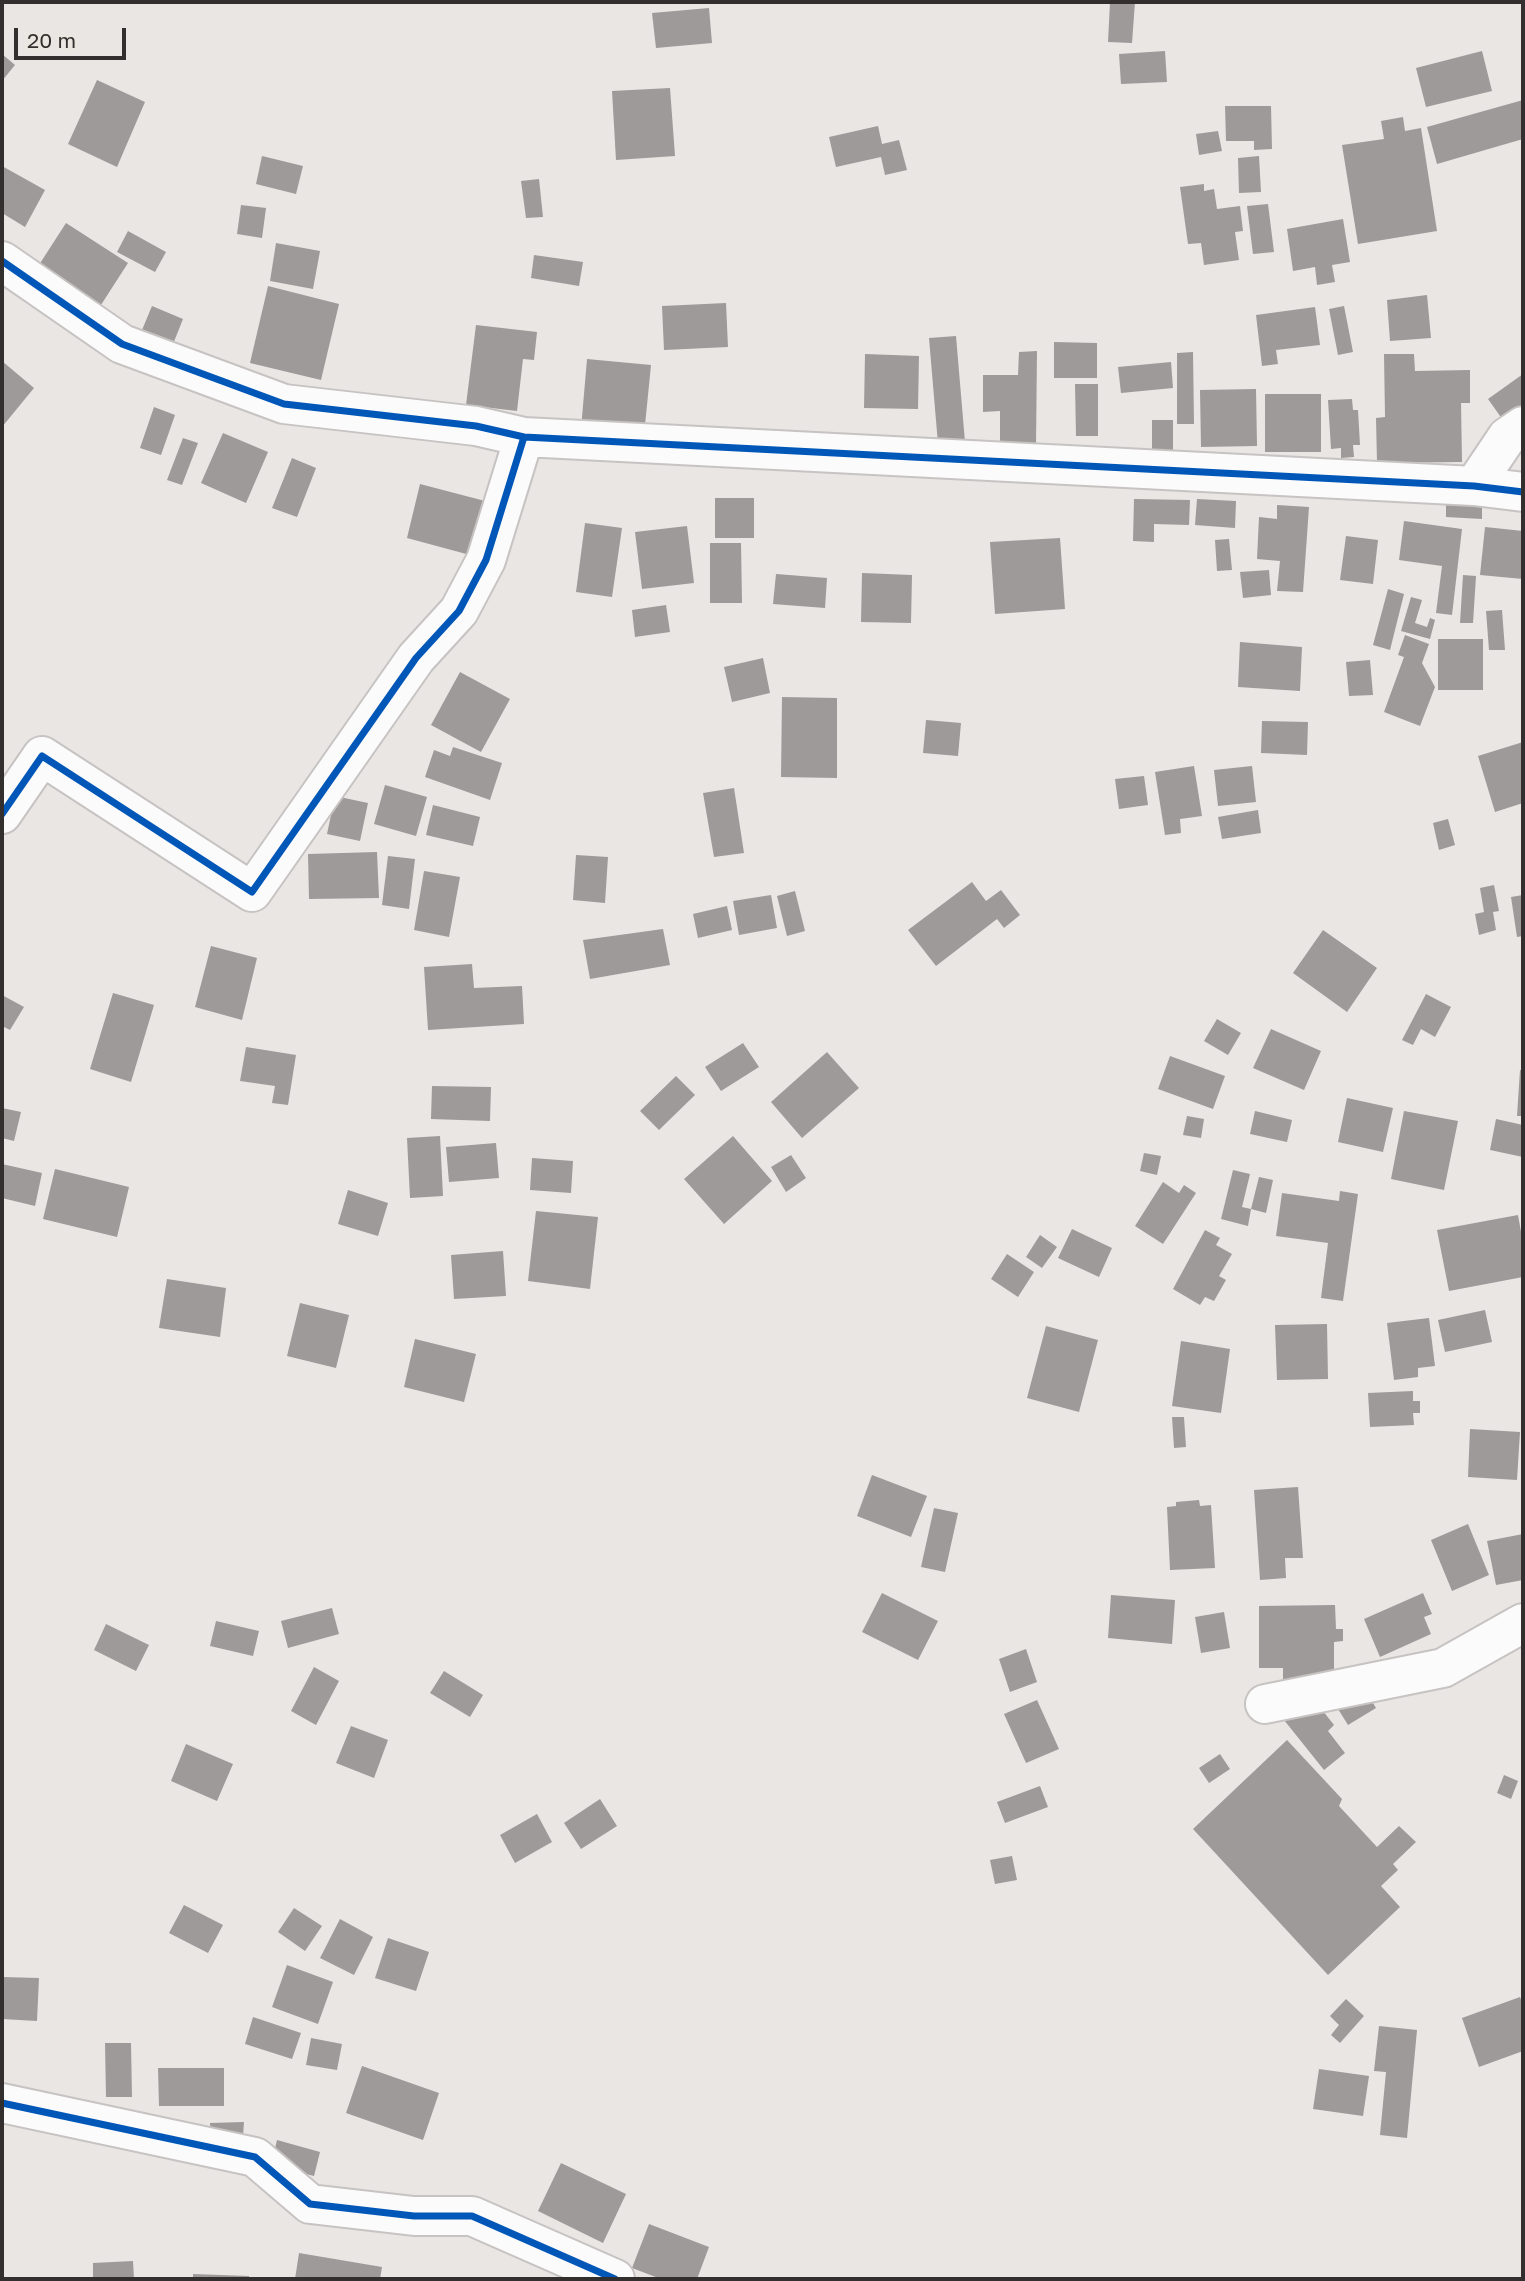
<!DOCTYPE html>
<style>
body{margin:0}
#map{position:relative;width:1525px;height:2281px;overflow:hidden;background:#e9e6e4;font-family:"Golos Text",sans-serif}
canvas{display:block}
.frame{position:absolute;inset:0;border:4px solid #322f2e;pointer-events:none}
.scale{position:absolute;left:14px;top:28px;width:112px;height:32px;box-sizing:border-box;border:4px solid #322f2e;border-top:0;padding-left:9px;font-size:21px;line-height:24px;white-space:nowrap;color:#322f2e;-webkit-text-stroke:5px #ece6e1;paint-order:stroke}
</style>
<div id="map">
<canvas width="1525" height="2281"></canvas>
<div class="frame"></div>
<div class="scale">20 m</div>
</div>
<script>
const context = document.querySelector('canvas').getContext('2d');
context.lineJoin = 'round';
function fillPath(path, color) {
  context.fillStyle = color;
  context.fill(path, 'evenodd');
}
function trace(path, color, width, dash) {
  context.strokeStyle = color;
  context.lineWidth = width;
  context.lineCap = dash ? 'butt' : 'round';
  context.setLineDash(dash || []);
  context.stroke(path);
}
fillPath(new Path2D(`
 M1110,2H1135L1132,43L1108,42Z
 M709,8L712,43L656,48L652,13Z
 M1165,51L1167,82L1121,84L1119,54Z
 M1482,51L1492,91L1426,107L1416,68Z
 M2,54L15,65L2,81Z
 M97,80L145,102L117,167L68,144Z
 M670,88L675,156L616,160L612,91Z
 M1523,100V139L1437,164L1427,127Z
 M1225,106H1271L1272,149L1254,150V141H1226Z
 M1403,117L1405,131L1421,128L1437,231L1358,244L1342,145L1384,139L1381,121Z
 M878,126L882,144L899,140L907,170L885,175L881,157L836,167L829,137Z
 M1218,131L1222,151L1199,155L1196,134Z
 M262,156L303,166L296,194L256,184Z
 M1259,156L1261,192L1239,193L1238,158Z
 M2,166L45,190L25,227L2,213Z
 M539,179L543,217L526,218L521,181Z
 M1204,184V191L1214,189L1217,209L1240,206L1243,231L1235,232L1239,260L1204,265L1201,243L1188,244L1180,187Z
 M1268,204L1274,252L1253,254L1247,206Z
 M241,205L266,208L262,238L237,234Z
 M1343,219L1350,262L1332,265L1335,282L1317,285L1315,267L1293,271L1287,229Z
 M66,223L128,263L99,308L37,268Z
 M128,231L166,252L155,272L117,252Z
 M276,243L320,251L313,289L270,281Z
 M534,255L583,262L579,286L531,278Z
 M268,286L339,304L321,380L250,363Z
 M1427,295L1431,338L1390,341L1387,300Z
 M726,303L728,347L664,350L662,306Z
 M152,306L183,319L173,344L142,330Z
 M1344,306L1353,352L1338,355L1329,309Z
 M1315,307L1320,345L1276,350L1278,364L1262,366L1256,315Z
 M476,325L537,332L534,360L523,359L517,411L466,405Z
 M956,336L965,442L938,444L929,338Z
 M1054,342L1097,343V378H1054Z
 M1037,351L1036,444H1000V411L983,412V375H1018L1019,352Z
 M1193,352L1194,424H1177V353Z
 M865,354L919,356L918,409L864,408Z
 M1384,354H1414L1415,371L1470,370V403H1461L1462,462L1377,463L1376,418L1385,417Z
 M587,359L651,365L644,435L581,429Z
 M2,361L34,388L2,427Z
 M1171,362L1173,388L1121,393L1118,367Z
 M1523,374V420L1510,430L1488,399Z
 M1075,384H1098V436H1076Z
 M1256,389L1257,446L1201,447L1200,390Z
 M1265,394H1321V452H1265Z
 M1352,399L1353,410H1358L1360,445H1353L1354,457L1341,458V448L1331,449L1328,400Z
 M154,407L175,415L161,455L140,448Z
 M1152,420H1173V456H1152Z
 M223,433L268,452L246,503L201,483Z
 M183,438L198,443L182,485L167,480Z
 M292,458L316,468L297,517L272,508Z
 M420,484L485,501L470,555L407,538Z
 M715,498H754V538H715Z
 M1134,499L1190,500L1189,525L1154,524V542L1133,541Z
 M1197,499L1236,501L1235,528L1195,525Z
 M1277,505L1309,507L1303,592L1277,591L1280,561L1257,559L1259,517L1277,519Z
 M1446,505L1482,506V519L1446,517Z
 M1404,521L1462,529L1452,615L1436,613L1442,566L1399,560Z
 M585,523L622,528L612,597L576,592Z
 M687,526L694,583L642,589L635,532Z
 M1485,527L1523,531V579L1480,575Z
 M1346,536L1378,540L1373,584L1340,580Z
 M1060,538L1065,609L995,614L990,542Z
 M1229,539L1232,570L1217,571L1215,540Z
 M710,543H741L742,603H710Z
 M1269,570L1271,595L1243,598L1240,572Z
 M862,573L912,575L911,623L861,622Z
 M776,574L827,578L825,608L773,604Z
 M1463,575L1476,576L1473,623H1460Z
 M1388,589L1404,594L1390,650L1373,645Z
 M1411,597L1422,600L1415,623L1427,627L1430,618L1435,620L1430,639L1401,631Z
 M666,605L670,632L635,637L632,610Z
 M1502,610L1505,650H1489L1486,611Z
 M1405,635L1429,644L1422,663L1435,687L1420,726L1384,712L1404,657L1398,655Z
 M1438,639H1483V690H1438Z
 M1240,642L1302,647L1300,691L1238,687Z
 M763,658L770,693L732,702L724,667Z
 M1370,660L1373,695L1349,696L1346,662Z
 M460,672L510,699L481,752L431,725Z
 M782,697L837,698V778L781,777Z
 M926,720L961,723L958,756L923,753Z
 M1262,721L1308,722L1307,755L1261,753Z
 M1523,742V803L1495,812L1478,756Z
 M453,747L502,763L490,800L425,777L434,750L450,756Z
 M1194,766L1202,816L1180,819L1181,833L1165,835L1155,772Z
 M1252,766L1256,802L1218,806L1214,770Z
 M1144,776L1148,805L1119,809L1115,779Z
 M385,785L427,797L416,836L374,824Z
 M734,788L744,853L714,857L703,793Z
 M335,796L368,803L360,841L327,834Z
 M433,805L480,817L473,846L426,835Z
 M1258,810L1261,833L1222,839L1218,817Z
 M1448,819L1455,845L1439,850L1433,823Z
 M377,852L379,898L309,899L308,854Z
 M576,855L608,857L605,903L573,900Z
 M388,856L415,859L409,909L382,905Z
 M424,871L460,877L449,937L414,930Z
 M972,882L986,901L1001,890L1020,915L1004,928L997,919L936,966L908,930Z
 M1494,885L1499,911L1493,912L1496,930L1479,935L1475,914L1484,912L1480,888Z
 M795,891L805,931L787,936L777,896Z
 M771,895L777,928L739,935L733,901Z
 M1523,895V936L1517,937L1511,897Z
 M727,906L732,930L698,938L693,914Z
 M663,929L670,965L590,979L583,940Z
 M1323,930L1377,968L1347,1012L1293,973Z
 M211,946L257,958L242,1020L195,1007Z
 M472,964L474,988L522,986L524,1024L428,1030L424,967Z
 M113,993L154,1005L131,1082L90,1069Z
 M1426,994L1451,1007L1435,1037L1421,1029L1413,1045L1402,1040Z
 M2,995L24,1007L10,1030L2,1026Z
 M1217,1019L1241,1033L1228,1055L1204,1041Z
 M1271,1029L1321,1051L1304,1090L1253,1068Z
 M743,1043L759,1067L721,1091L705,1067Z
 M246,1047L296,1055L288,1105L272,1103L275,1086L240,1081Z
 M827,1052L859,1088L802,1138L771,1102Z
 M1170,1056L1225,1076L1213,1109L1158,1089Z
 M1520,1070H1523V1116H1517Z
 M676,1076L695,1095L659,1130L640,1111Z
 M432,1086L491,1087L490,1121L431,1119Z
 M1347,1098L1393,1108L1383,1152L1338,1142Z
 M2,1108L21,1112L14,1141L2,1138Z
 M1255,1111L1292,1120L1287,1142L1250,1134Z
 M1404,1111L1458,1121L1444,1190L1391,1179Z
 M1187,1116L1204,1119L1201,1138L1183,1135Z
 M1496,1119L1523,1125V1157L1490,1150Z
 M440,1136L443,1196L410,1198L407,1138Z
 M733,1136L772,1181L724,1224L684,1179Z
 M496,1143L499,1178L449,1182L446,1147Z
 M1144,1153L1161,1156L1157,1175L1140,1171Z
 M791,1155L806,1178L786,1192L771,1167Z
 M532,1158L573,1161L571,1193L530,1190Z
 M2,1164L42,1173L35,1206L2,1198Z
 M55,1169L129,1187L117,1237L43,1219Z
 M1233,1170L1250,1174L1242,1207L1251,1209L1259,1177L1273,1180L1266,1213L1251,1209L1248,1226L1221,1219Z
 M1163,1182L1179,1193L1184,1185L1196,1193L1163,1244L1135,1226Z
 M348,1190L388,1203L378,1236L338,1224Z
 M1340,1191L1358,1194L1343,1301L1321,1298L1328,1243L1276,1236L1282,1193L1339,1201Z
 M536,1211L598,1217L590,1289L528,1281Z
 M1518,1215L1523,1243V1277L1449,1291L1437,1230Z
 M1072,1229L1112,1248L1099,1277L1058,1258Z
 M1205,1230L1220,1238L1216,1245L1232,1254L1219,1276L1226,1280L1214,1301L1205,1297L1200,1305L1173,1289Z
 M1040,1235L1057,1247L1042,1268L1026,1257Z
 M503,1251L506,1296L454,1299L451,1255Z
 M1007,1254L1034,1272L1018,1297L991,1279Z
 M167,1279L226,1288L220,1337L159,1328Z
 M300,1303L349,1315L336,1368L287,1356Z
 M1485,1310L1492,1342L1445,1352L1438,1320Z
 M1429,1318L1435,1366L1418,1368V1377L1394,1380L1387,1323Z
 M1327,1324L1328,1379L1277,1380L1275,1325Z
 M1046,1326L1098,1340L1079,1412L1027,1398Z
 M415,1339L476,1354L464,1402L404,1387Z
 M1181,1341L1230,1349L1221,1413L1172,1406Z
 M1413,1391V1401H1420V1413H1413L1414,1425L1370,1427L1368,1393Z
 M1172,1417H1184L1186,1447L1174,1448Z
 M1470,1429L1520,1432L1517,1480L1468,1477Z
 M872,1475L927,1496L911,1537L857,1516Z
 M1298,1487L1303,1558H1285L1286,1578L1260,1580L1254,1490Z
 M1199,1500L1200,1506L1211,1505L1215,1568L1170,1570L1167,1507L1176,1506V1502Z
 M934,1508L958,1513L945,1572L921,1567Z
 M1468,1524L1489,1575L1452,1591L1431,1540Z
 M1523,1534V1580L1496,1585L1487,1541Z
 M882,1593L938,1621L918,1660L862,1632Z
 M1423,1593L1432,1614L1424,1617L1431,1634L1380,1657L1364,1619Z
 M1111,1595L1175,1600L1172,1644L1108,1638Z
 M1335,1605L1336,1629H1343V1641L1334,1642V1689H1283V1668H1259V1606Z
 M332,1608L339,1634L288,1648L281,1621Z
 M1224,1612L1230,1648L1201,1653L1195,1617Z
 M216,1621L259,1631L253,1656L210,1646Z
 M106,1624L149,1645L136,1671L94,1650Z
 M1026,1649L1037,1682L1010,1692L999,1659Z
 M314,1667L339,1681L316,1725L291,1711Z
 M444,1671L483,1695L470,1717L430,1693Z
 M1366,1691L1376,1708L1348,1725L1338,1709Z
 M1312,1697L1334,1725L1328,1731L1345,1753L1324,1770L1284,1720Z
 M1037,1700L1059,1749L1026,1763L1004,1714Z
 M351,1726L388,1740L374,1778L336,1763Z
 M1287,1740L1342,1799L1339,1806L1377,1847L1399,1826L1416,1842L1393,1864L1398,1870L1381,1886L1400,1907L1328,1975L1193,1829Z
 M186,1744L233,1764L217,1801L171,1781Z
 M1220,1754L1230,1769L1209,1783L1199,1768Z
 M1504,1775L1518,1781L1511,1799L1497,1793Z
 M1040,1786L1048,1807L1005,1823L997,1802Z
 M600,1799L617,1826L581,1849L564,1823Z
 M537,1814L552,1842L515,1863L500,1835Z
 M1012,1856L1017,1880L995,1884L990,1860Z
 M184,1905L223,1925L208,1953L169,1933Z
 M294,1908L322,1926L305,1951L278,1932Z
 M340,1919L373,1937L354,1975L320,1958Z
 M388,1938L429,1952L416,1991L375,1978Z
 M287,1965L333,1982L318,2024L272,2007Z
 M2,1977L39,1978L37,2021L2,2019Z
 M1520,1997L1523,2005V2051L1479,2067L1462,2018Z
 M1346,1999L1364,2016L1340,2043L1331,2035L1339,2025L1330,2016Z
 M253,2017L301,2033L292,2059L245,2044Z
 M1379,2026L1417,2030L1407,2138L1380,2135L1386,2072L1374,2071Z
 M311,2038L342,2044L337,2070L306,2065Z
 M105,2043H131L132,2097H106Z
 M362,2066L439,2093L423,2140L346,2113Z
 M158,2068H224V2106H159Z
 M1319,2069L1369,2076L1363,2116L1313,2109Z
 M244,2122L243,2136H211L210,2123Z
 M277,2140L320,2152L314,2176L271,2165Z
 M561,2163L626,2194L603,2243L538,2211Z
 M649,2224L709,2247L697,2279H661L632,2268Z
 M299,2253L382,2267L380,2279H295Z
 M133,2261L134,2279H93V2263Z
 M193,2274L249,2276V2279H193Z`), '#9d9a99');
const minor = new Path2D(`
 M2,261L122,344L284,404L476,426L524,437L1474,486L1523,492
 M1474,486L1507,437L1523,426
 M2,814L42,756L252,892L416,658L459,611L486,560L524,437
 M1265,1704L1443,1668L1523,1623
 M2,2103L255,2157L310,2204L414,2216H472L615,2279`);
trace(minor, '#c6c3c2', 42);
trace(minor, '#fcfbfb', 38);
trace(new Path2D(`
 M2,261L122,344L284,404L476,426L524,437L1474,486L1523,492
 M2,814L42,756L252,892L416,658L459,611L486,560L524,437
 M2,2103L255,2157L310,2204L414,2216H472L615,2279`), '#0057b8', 7);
</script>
